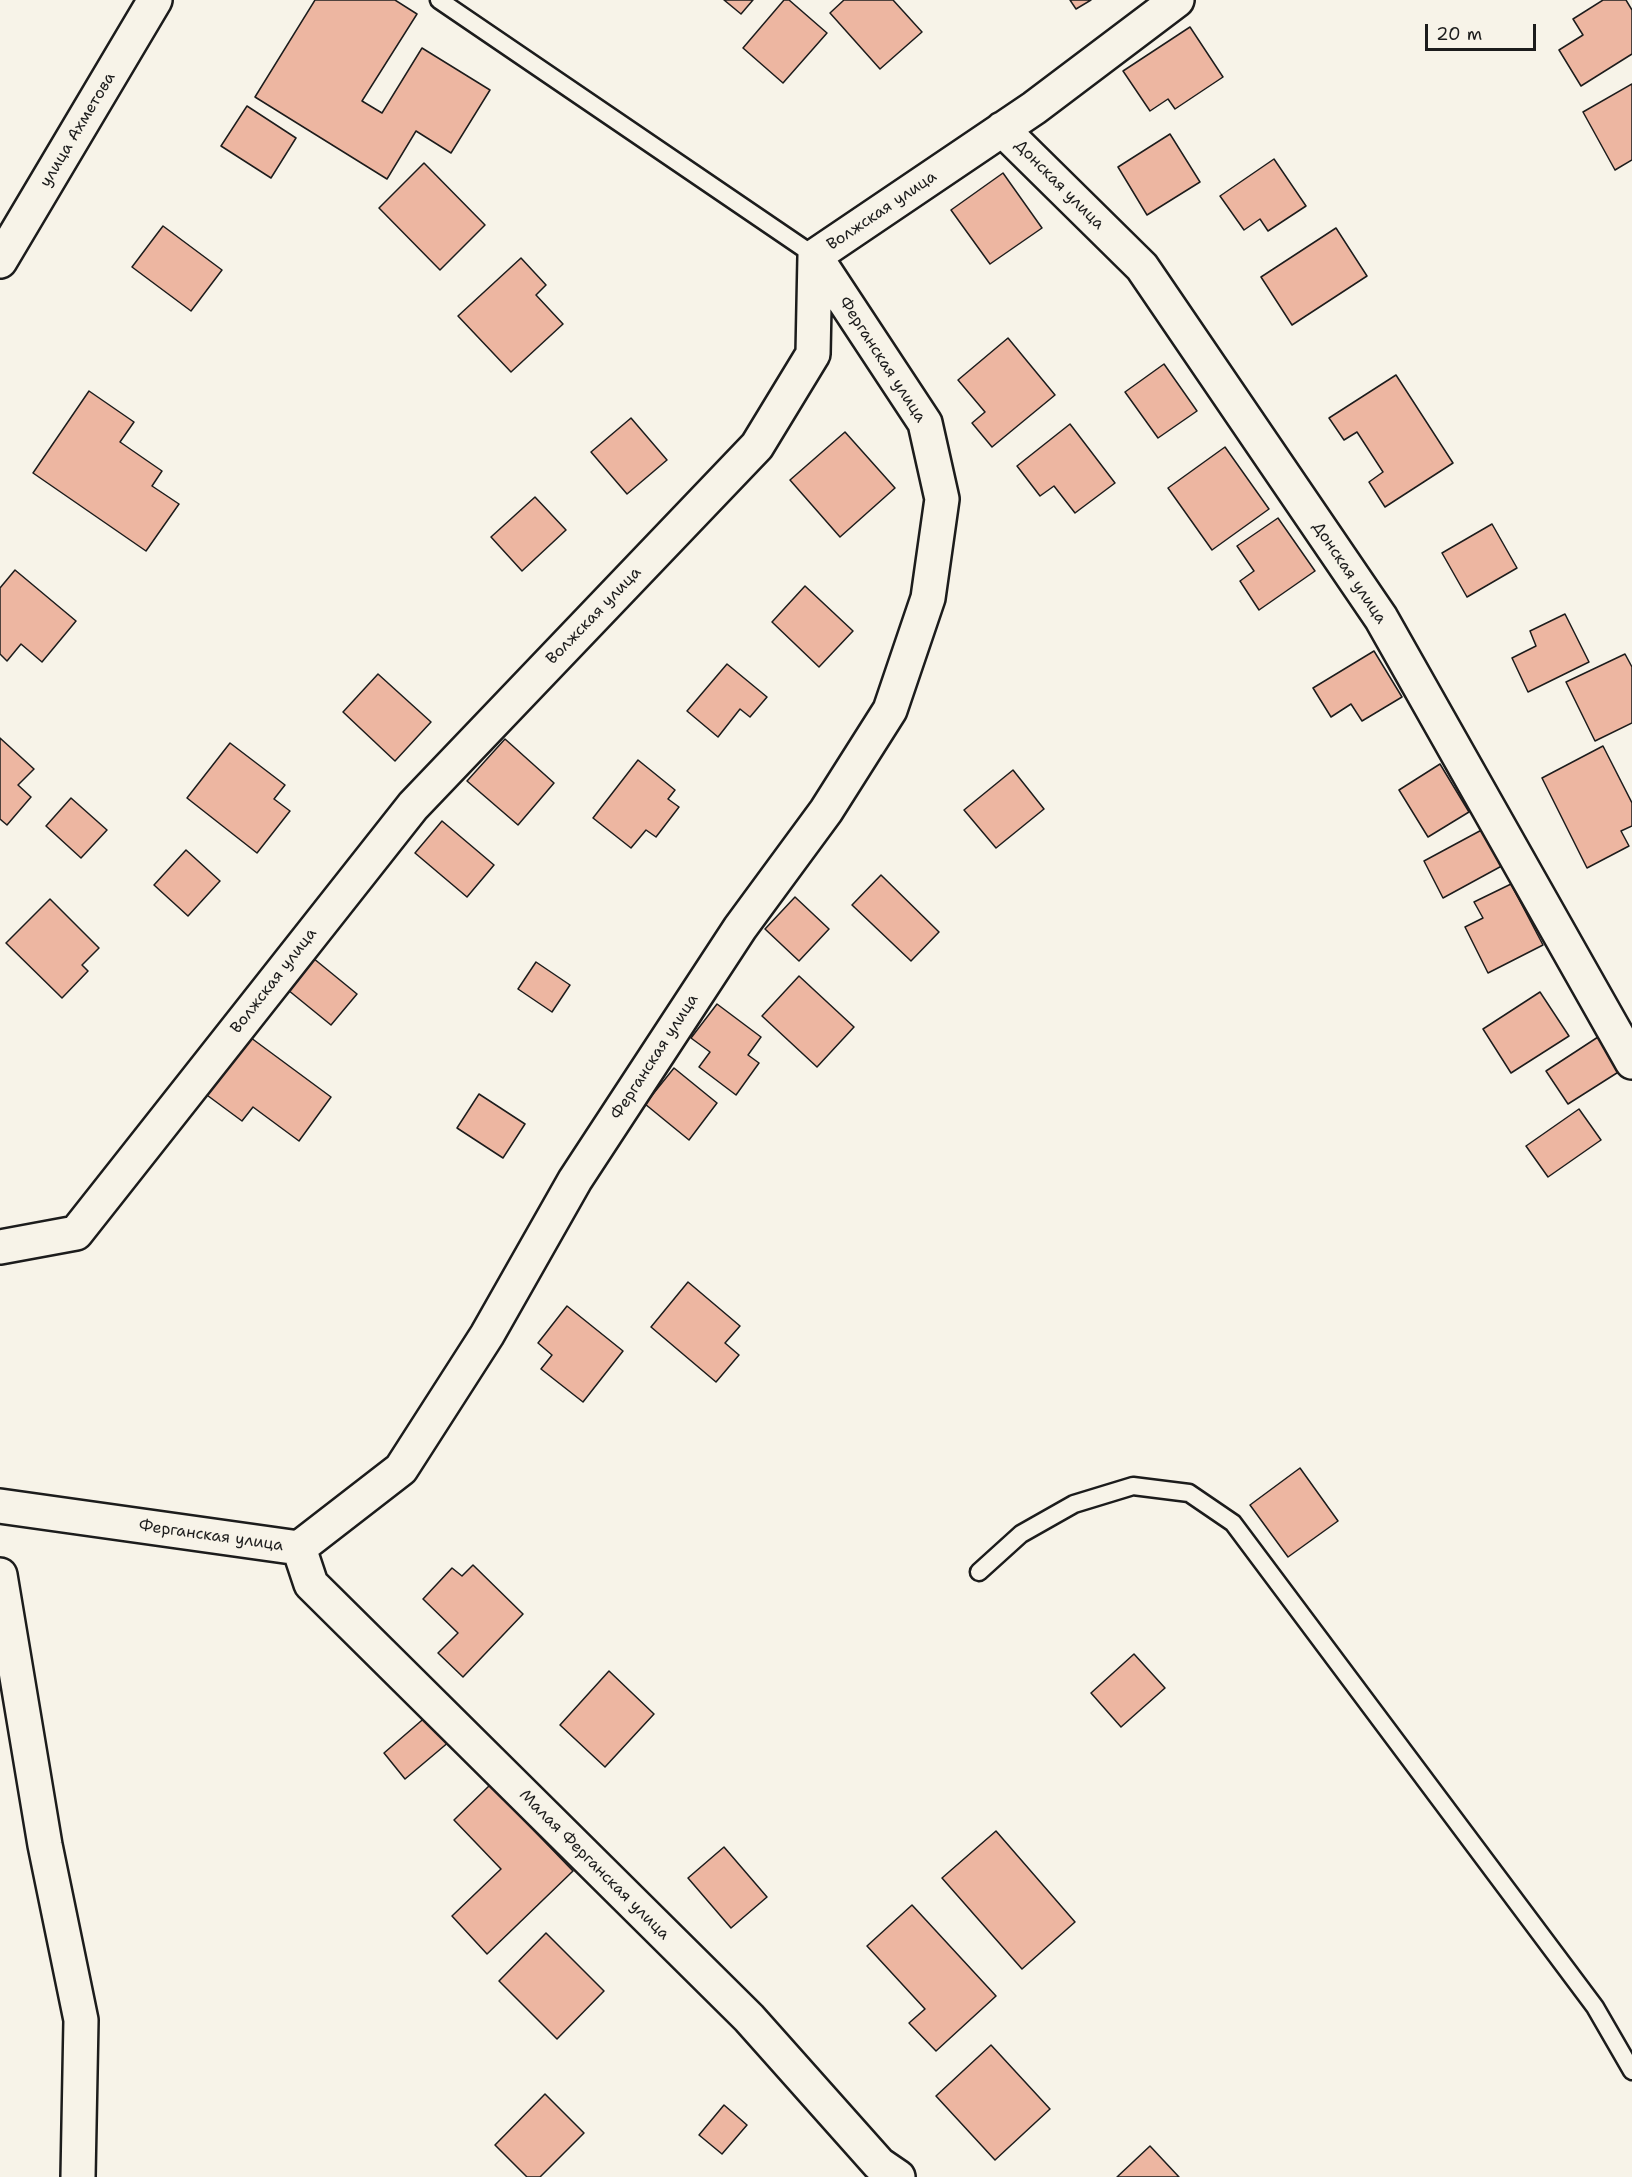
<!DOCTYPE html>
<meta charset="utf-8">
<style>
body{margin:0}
#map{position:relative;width:1632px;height:2177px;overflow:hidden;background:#f7f3e8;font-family:"Shantell Sans",sans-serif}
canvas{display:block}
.scale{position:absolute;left:1425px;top:24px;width:111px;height:27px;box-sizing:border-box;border:3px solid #1c1c1c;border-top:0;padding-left:8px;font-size:18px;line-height:21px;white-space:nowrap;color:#1c1c1c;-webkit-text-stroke:4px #f7f3e8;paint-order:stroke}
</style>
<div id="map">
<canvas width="1632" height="2177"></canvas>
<div class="scale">20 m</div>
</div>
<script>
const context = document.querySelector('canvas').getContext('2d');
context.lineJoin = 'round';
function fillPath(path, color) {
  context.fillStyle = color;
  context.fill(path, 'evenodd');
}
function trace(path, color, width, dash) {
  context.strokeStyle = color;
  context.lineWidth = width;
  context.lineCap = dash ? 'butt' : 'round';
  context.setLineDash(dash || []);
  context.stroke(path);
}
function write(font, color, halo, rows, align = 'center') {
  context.font = font + ' "Shantell Sans",sans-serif';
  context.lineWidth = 5;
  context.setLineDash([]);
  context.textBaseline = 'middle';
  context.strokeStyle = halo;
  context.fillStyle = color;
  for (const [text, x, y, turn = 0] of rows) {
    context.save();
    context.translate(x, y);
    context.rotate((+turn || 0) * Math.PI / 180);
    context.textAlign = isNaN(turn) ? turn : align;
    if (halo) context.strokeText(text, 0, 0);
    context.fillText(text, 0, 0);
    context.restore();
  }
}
const building = new Path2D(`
 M315,0H395L417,14L362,101L382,113L422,48L490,90L451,153L416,131L387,179L255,97Z
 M724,0H753L741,14Z
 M784,0H789L827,33L783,83L743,48Z
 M844,0H893L922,32L880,69L830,13Z
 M1070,0H1091L1076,9Z
 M1603,0H1626L1632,10V54L1581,86L1559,50L1583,35L1573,19Z
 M1190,27L1223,77L1175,109L1168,99L1150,111L1123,71Z
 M1632,84V160L1615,170L1583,112Z
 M247,106L296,138L271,178L221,146Z
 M1170,134L1200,182L1147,215L1118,167Z
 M1274,159L1306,206L1268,231L1260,219L1244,230L1220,196Z
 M424,163L485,225L440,270L379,208Z
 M1003,173L1042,228L990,264L951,210Z
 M163,226L222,270L191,311L132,267Z
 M1336,228L1367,276L1292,325L1261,277Z
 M521,258L546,285L536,295L563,324L511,372L458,316Z
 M1008,338L1055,395L992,447L972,423L985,412L958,380Z
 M1164,364L1197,411L1158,438L1125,392Z
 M1396,375L1453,463L1385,507L1369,482L1383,472L1357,432L1344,440L1329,418Z
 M89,391L134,422L120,442L162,471L152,486L179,504L146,551L33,473Z
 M631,418L667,460L627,494L591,452Z
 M1070,424L1115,483L1075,513L1054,486L1040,496L1017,466Z
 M845,432L895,488L840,537L790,480Z
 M1225,447L1269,509L1212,550L1168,488Z
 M535,497L566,530L522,571L491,537Z
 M1278,518L1315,571L1259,610L1240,581L1254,571L1237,546Z
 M1492,524L1517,568L1467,597L1442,553Z
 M15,570L76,621L42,662L21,644L7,661L0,654V588Z
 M805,586L853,631L819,667L772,622Z
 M1565,614L1589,662L1528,692L1512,658L1536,646L1530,631Z
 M1374,651L1402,697L1362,721L1351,704L1331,717L1313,688Z
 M1625,654L1632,667V723L1595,741L1566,682Z
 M727,664L767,697L750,717L740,709L718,737L687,711Z
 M378,674L431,722L395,761L343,712Z
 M0,738L34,769L18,785L31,797L7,825L0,819Z
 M505,739L554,783L518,825L467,781Z
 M230,743L285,785L274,799L290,811L257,853L187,798Z
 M1603,746L1632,803V826L1621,831L1629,846L1587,868L1542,778Z
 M638,760L675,790L668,799L679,807L656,837L646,830L631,848L593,818Z
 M1440,764L1469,812L1428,837L1399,790Z
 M1013,770L1044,809L996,848L964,810Z
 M71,798L107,830L81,858L46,826Z
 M442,821L494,865L467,897L415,853Z
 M1489,826L1509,862L1443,898L1424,861Z
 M186,850L220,881L188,916L154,885Z
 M881,875L939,932L911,961L852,905Z
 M1511,884L1543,945L1488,973L1465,927L1483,918L1474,902Z
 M795,897L829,929L799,961L765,929Z
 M50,899L99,948L82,965L88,971L62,998L6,943Z
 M313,958L357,994L331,1025L288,990Z
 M536,962L570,985L552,1012L518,989Z
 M799,976L854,1027L817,1067L762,1016Z
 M1540,992L1569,1036L1511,1073L1483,1029Z
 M717,1004L761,1037L748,1055L759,1063L736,1095L699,1067L710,1052L691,1038Z
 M239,1029L331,1097L299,1141L253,1107L242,1121L196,1087Z
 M1598,1037L1620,1071L1568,1104L1546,1071Z
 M674,1068L717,1103L689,1140L645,1104Z
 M479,1094L525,1124L503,1158L457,1128Z
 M1579,1109L1601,1140L1548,1177L1526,1146Z
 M688,1282L740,1326L725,1343L739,1355L716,1382L651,1327Z
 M567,1306L623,1351L583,1402L541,1369L552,1355L538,1343Z
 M1300,1468L1338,1521L1288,1557L1250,1505Z
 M473,1565L523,1614L463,1677L438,1653L458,1633L423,1599L452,1568L462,1576Z
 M1134,1654L1165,1688L1121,1727L1091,1693Z
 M609,1671L654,1714L605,1767L560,1725Z
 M428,1715L450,1741L405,1779L384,1753Z
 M490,1785L573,1871L487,1954L452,1916L501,1869L454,1820Z
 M996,1831L1075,1922L1022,1969L942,1878Z
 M724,1847L767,1897L731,1928L688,1878Z
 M912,1905L996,1996L936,2051L909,2023L925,2009L867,1946Z
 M546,1933L604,1991L557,2039L499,1981Z
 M991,2045L1050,2109L995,2160L936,2096Z
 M545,2094L584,2133L540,2177H527L495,2145Z
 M724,2105L747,2125L722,2154L699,2135Z
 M1150,2146L1179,2177H1117Z`);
fillPath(building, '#edb6a1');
trace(building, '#1c1c1c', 1.5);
const service = new Path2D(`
 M439,0L815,256
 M979,1572L1021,1534L1074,1504L1133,1486L1189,1493L1233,1523L1595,2007L1632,2071`);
const minor = new Path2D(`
 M1002,129L1142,267L1381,618L1632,1062
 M0,261L155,0
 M0,1247L76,1233L413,806L757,446L813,354L815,256L1034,108L1177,0
 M0,1506L299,1548L401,1469L487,1335L575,1180L740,928L826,811L890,710L928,598L942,499L925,423L815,256
 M299,1548L311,1584L749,2018L879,2164L898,2177
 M0,1575L45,1845L81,2020L78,2177`);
trace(service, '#1c1c1c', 21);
trace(minor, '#1c1c1c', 38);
trace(service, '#f7f3e8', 16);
trace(minor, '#f7f3e8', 33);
write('16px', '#1c1c1c', '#f7f3e8', [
 ["улица Ахметова",78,130,-59],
 ["Донская улица",1059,185,45],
 ["Волжская улица",882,211,-34],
 ["Ферганская улица",882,360,57],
 ["Донская улица",1349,573,56],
 ["Волжская улица",594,616,-46],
 ["Волжская улица",274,981,-52],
 ["Ферганская улица",655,1057,-57],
 ["Ферганская улица",211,1536,8],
 ["Малая Ферганская улица",594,1865,45]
]);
</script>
